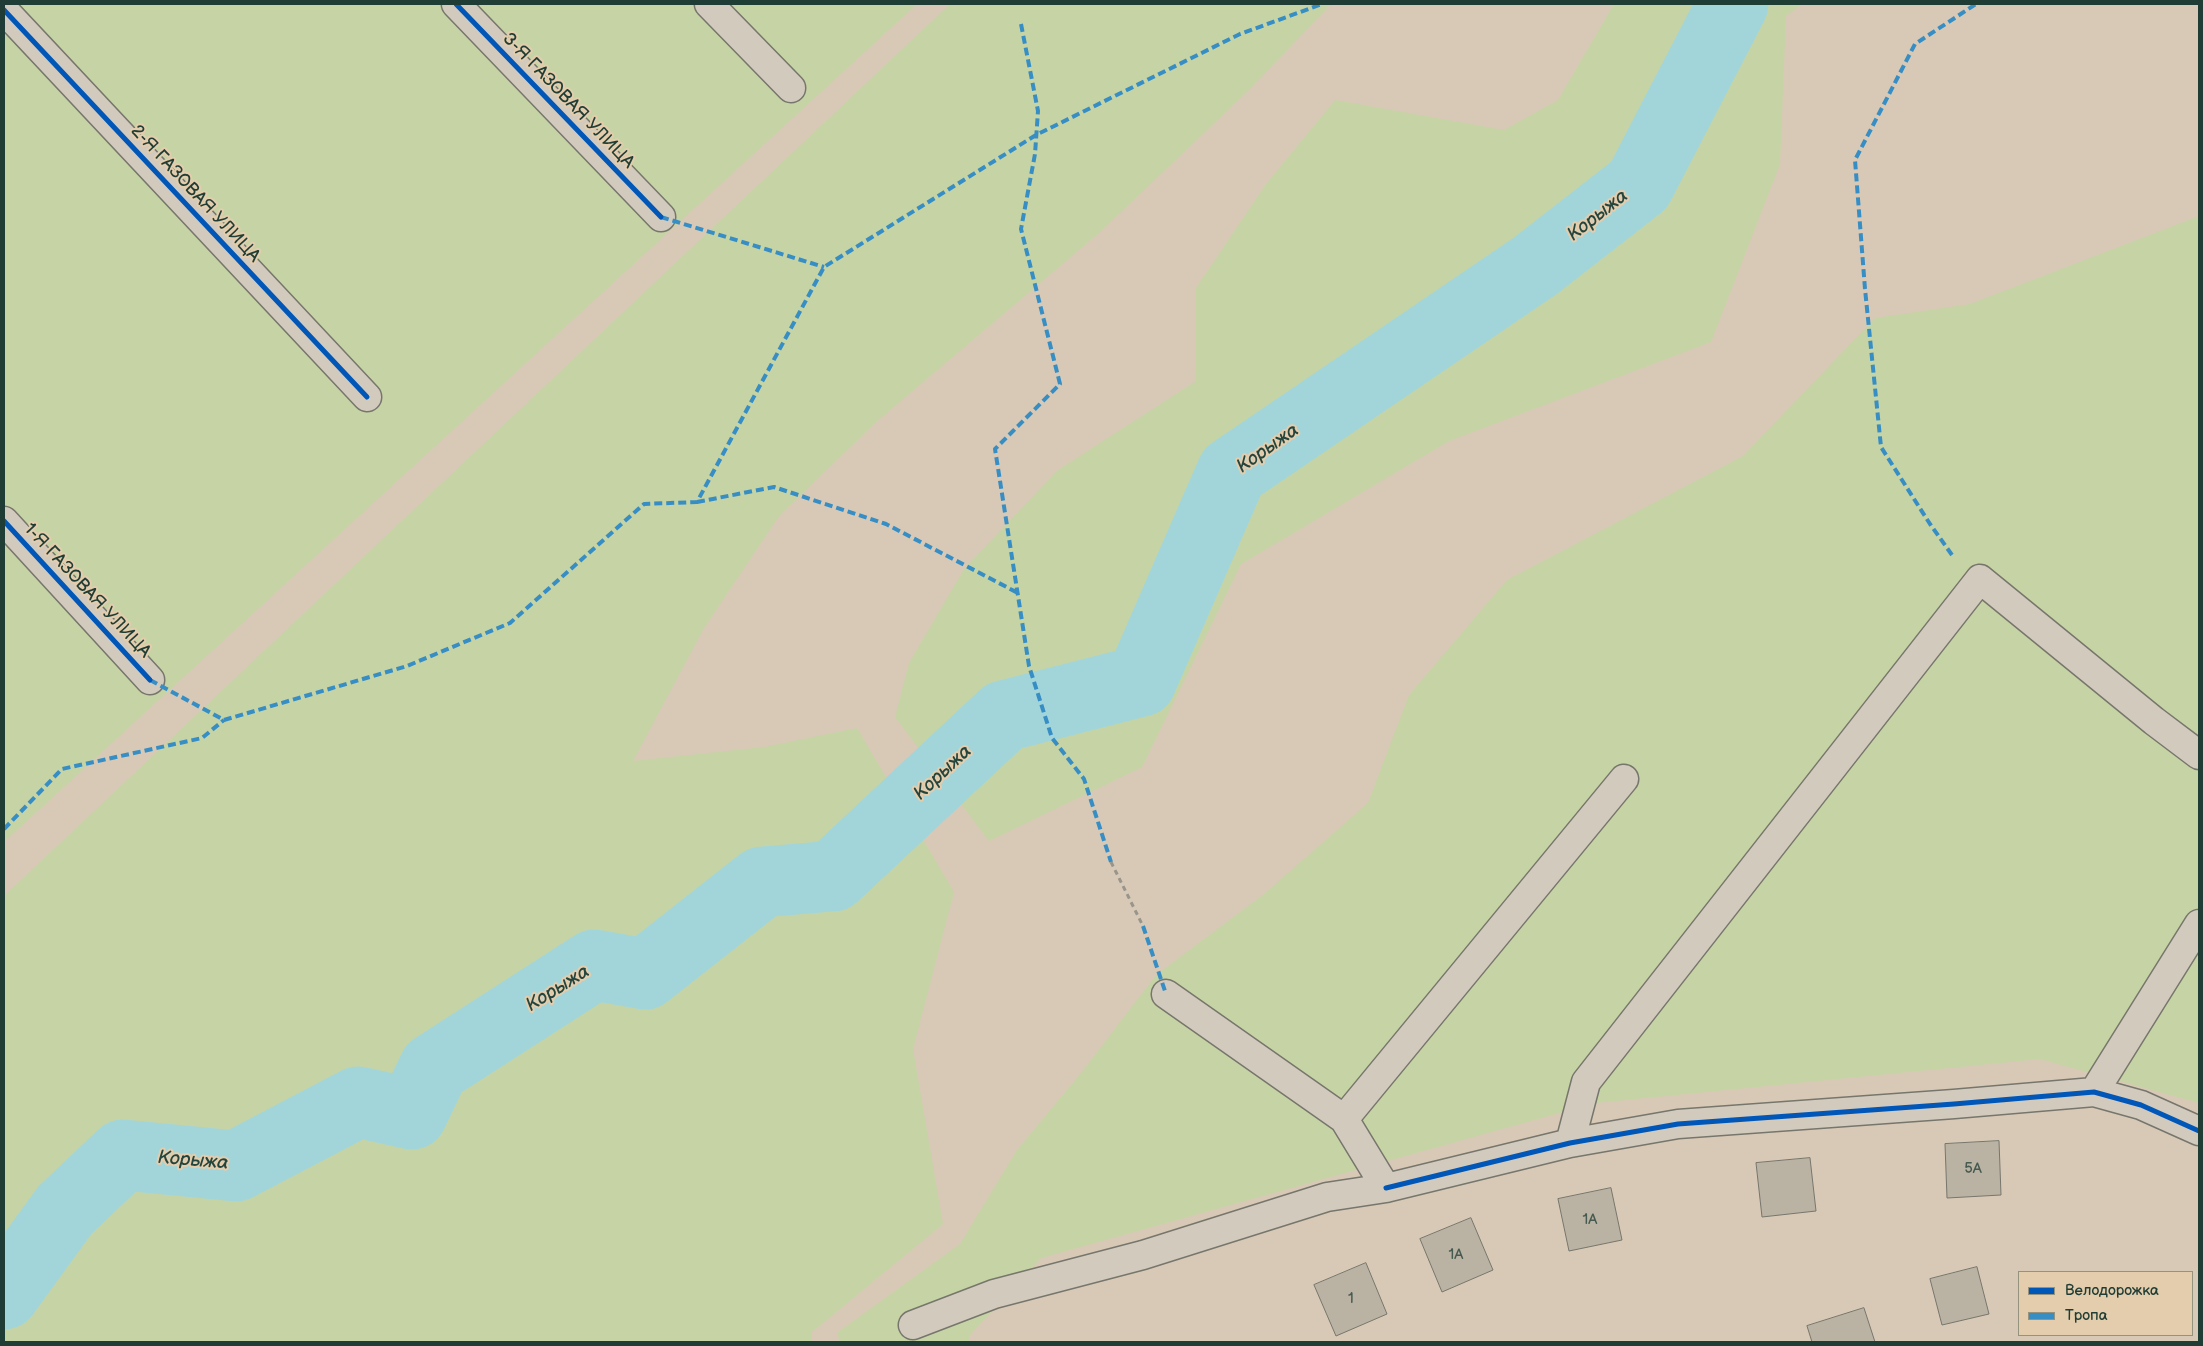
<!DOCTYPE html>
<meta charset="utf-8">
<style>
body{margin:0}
#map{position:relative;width:2203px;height:1346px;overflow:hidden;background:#d7c9b6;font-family:"Balsamiq Sans",sans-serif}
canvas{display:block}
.frame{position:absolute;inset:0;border:5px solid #1f3d34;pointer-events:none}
.legend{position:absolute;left:2018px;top:1271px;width:175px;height:65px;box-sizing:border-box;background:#e4cdad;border:1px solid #95937d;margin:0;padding:6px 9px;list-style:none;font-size:15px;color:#1f3d34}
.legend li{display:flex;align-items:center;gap:10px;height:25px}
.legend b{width:25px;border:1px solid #95937d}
</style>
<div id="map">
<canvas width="2203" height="1346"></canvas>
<div class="frame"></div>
<ul class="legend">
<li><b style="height:6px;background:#0057b8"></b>Велодорожка</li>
<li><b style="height:6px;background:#378ec5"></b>Тропа</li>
</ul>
</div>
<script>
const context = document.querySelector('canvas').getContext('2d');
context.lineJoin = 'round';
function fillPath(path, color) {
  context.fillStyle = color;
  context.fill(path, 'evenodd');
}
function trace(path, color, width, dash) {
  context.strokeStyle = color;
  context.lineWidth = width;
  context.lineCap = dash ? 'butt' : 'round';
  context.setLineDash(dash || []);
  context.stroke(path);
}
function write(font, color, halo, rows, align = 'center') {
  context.font = font + ' "Balsamiq Sans",sans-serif';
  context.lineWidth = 4;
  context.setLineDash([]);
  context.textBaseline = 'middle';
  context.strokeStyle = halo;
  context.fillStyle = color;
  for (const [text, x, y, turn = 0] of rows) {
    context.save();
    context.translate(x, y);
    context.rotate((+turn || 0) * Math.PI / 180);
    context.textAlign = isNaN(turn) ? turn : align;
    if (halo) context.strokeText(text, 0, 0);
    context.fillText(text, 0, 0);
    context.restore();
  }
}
fillPath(new Path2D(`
 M4,4H917L4,842Z
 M950,4H1331L1249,90L1100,232L876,422L779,516L704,628L633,761L764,747L857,728L954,892L913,1049L943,1224L812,1332V1342H4V896Z
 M1614,4H1802L1786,16L1780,164L1711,342L1449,441L1241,564L1142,767L989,841L895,717L909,663L964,569L1058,470L1196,381V288L1266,184L1335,100L1504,130L1558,100Z
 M2199,216V1103L2040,1059L1595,1103L1041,1258L970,1335L969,1342H839L838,1332L960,1244L1017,1150L1081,1073L1156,975L1264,894L1368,803L1409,695L1507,580L1743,456L1875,318L1970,304Z`), '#c6d4a5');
trace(new Path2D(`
 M4,1294L65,1210L123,1155L236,1166L358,1102L412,1114L434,1068L594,965L645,974L762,882L833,876L1004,716L1141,681L1232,472L1535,266L1639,185L1733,4`), '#a2d5da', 71);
const building = new Path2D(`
 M1999,1141L2001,1195L1947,1198L1945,1144Z
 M1810,1158L1816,1211L1762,1217L1756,1163Z
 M1611,1188L1622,1240L1569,1251L1558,1199Z
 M1471,1218L1493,1270L1442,1292L1420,1239Z
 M1366,1263L1387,1314L1336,1336L1314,1285Z
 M1977,1267L1989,1314L1942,1325L1930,1279Z
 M1864,1308L1875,1342H1812L1807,1326Z`);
fillPath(building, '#bab2a2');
trace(building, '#77766c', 1);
const minor = new Path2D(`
 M456,4L661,217
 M709,4L791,88
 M4,10L367,397
 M4,521L150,680
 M1166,994L1344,1119
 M2094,1092L2199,924
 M1570,1143L1586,1082L1980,579L2154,721L2199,755
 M1386,1188L1344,1119L1624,779
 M913,1325L994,1294L1143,1255L1327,1197L1386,1188L1570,1143L1678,1124L1954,1104L2094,1092L2141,1105L2199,1131`);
trace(minor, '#77766c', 31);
trace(new Path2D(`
 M1111,862L1143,926`), '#98958c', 3, [5, 4]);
trace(minor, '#d3cabe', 28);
trace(new Path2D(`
 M1021,24L1038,111L1035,154L1021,229L1060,384L995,449L1029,666L1052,738L1084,779L1111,862
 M661,217L824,267
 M697,502L774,487L886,524L1018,593
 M1952,555L1930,524L1881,447L1865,289L1855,160L1915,44L1976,4
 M150,680L224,720L407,666L510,623L644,504L697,502L824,267L1036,135L1240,34L1322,4
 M4,829L62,769L202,738L224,720
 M1143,926L1166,994`), '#378ec5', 4, [8, 4]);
trace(new Path2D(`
 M456,4L661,217
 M4,10L367,397
 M4,521L150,680
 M1386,1188L1570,1143L1678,1124L1954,1104L2094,1092L2141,1105L2199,1131`), '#0057b8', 5);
write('15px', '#465a50', null, [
 ["5А",1973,1169],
 ["1А",1590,1220],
 ["1А",1456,1255],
 ["1",1351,1299]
]);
write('18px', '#1f3d34', '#e4cdad', [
 ["3-Я ГАЗОВАЯ УЛИЦА",568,101,46],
 ["2-Я ГАЗОВАЯ УЛИЦА",195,194,47],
 ["1-Я ГАЗОВАЯ УЛИЦА",87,591,47]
]);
write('italic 19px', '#24453d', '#e4cdad', [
 ["Корыжа",1598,216,-38],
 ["Корыжа",1268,449,-35],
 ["Корыжа",943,773,-43],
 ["Корыжа",558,989,-32],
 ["Корыжа",193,1161,5]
]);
</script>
